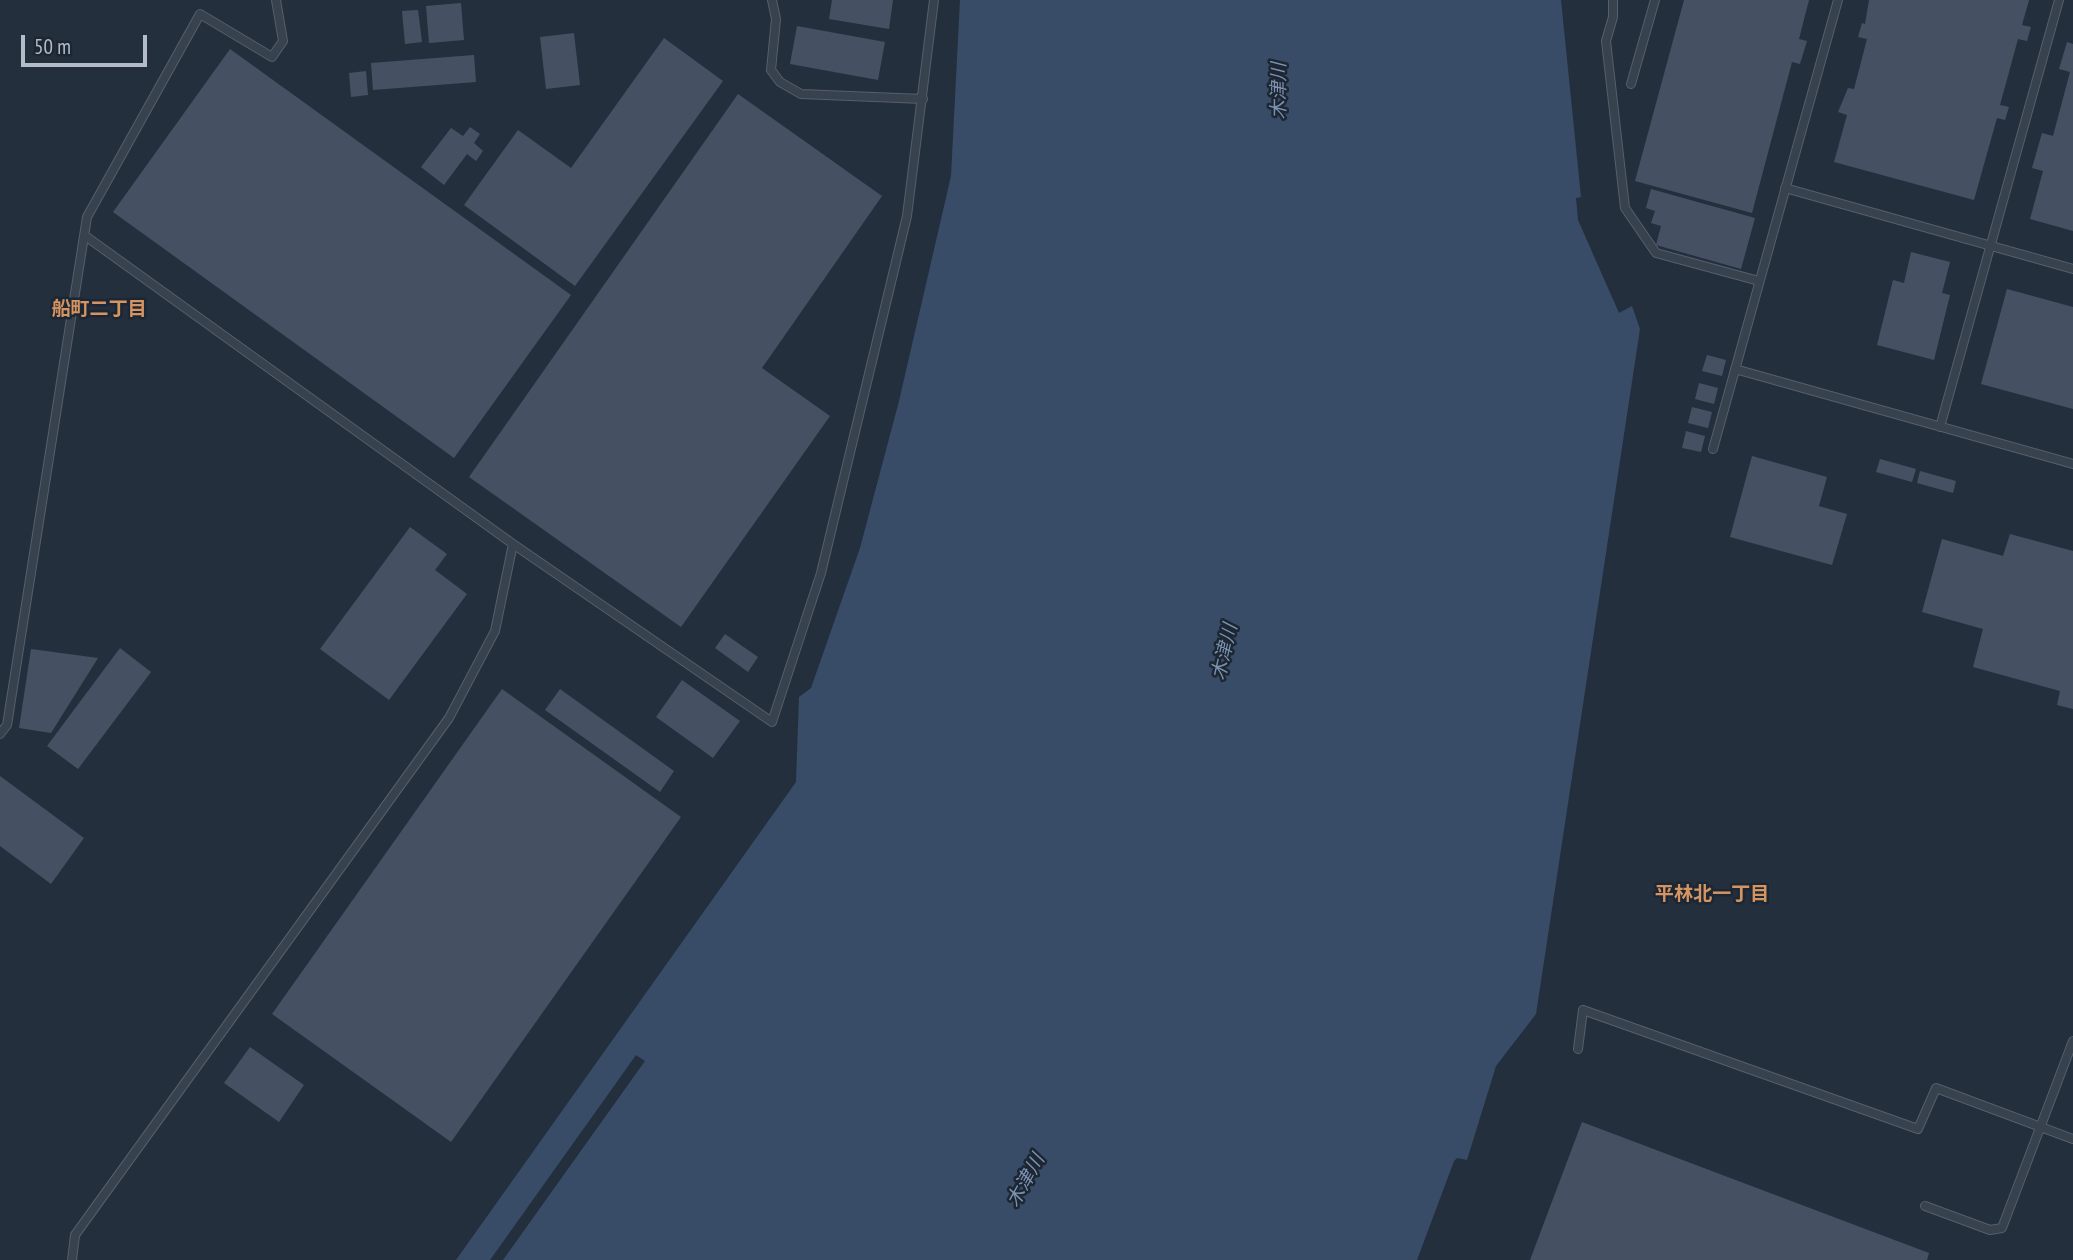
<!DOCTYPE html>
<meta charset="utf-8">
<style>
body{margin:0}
#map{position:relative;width:2073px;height:1260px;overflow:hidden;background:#242f3e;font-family:"PT Sans Narrow",sans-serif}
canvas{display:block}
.scale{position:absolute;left:21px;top:35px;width:126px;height:32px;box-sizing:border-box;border:4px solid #b4bcc9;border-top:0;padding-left:9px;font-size:21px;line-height:24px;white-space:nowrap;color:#b4bcc9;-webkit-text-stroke:5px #1d2633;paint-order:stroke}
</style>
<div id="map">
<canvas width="2073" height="1260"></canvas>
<div class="scale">50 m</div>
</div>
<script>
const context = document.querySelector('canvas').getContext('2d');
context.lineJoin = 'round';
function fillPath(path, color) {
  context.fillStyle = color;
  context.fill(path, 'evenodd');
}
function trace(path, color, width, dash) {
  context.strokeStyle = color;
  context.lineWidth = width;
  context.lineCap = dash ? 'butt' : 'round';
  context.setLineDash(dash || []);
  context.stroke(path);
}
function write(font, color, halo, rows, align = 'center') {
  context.font = font + ' "PT Sans Narrow","Noto Sans JP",sans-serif';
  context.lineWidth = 5;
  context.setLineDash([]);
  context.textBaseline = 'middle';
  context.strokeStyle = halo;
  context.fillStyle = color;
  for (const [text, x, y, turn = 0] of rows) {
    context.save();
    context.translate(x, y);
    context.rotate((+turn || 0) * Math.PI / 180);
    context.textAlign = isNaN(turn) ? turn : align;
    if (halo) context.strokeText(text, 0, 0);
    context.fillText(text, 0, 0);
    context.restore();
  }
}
fillPath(new Path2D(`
 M960,0H1561L1581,197L1576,198L1578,220L1619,313L1632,306L1640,329L1536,1014L1496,1066L1467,1160L1457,1158L1454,1161L1417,1260H456L796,782L799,697L811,688L860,548L899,401L951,176Z`), '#394c67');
fillPath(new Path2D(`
 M636,1055L645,1061L503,1260H490Z`), '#242f3e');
fillPath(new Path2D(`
 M832,0H893L889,29L829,19Z
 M1684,0H1809L1799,39L1807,41L1800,64L1792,62L1752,213L1635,181Z
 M1869,0H2029L2022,25L2031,27L2027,41L2018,39L2000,105L2009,107L2005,120L1997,118L1974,200L1834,162L1847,115L1838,112L1848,88L1854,89L1867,39L1858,37L1862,23L1865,24Z
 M461,3L464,40L429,43L426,6Z
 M418,10L422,42L405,44L402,11Z
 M797,26L885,42L878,80L790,64Z
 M574,33L580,85L546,89L540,37Z
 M664,38L723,81L575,286L464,205L518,130L571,168Z
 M2067,42L2073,44V231L2030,219L2043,171L2032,168L2042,133L2053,136L2070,72L2059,69Z
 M230,49L571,295L454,458L113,212Z
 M474,55L476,82L373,90L371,63Z
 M366,71L368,95L351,97L349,73Z
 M738,94L882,196L762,368L830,416L681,627L469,477Z
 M470,127L480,134L474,143L483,151L476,161L467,154L444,185L421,167L451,128L463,136Z
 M1651,189L1755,218L1741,269L1656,245L1661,226L1651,223L1655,211L1646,208Z
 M1911,252L1950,262L1942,293L1950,295L1934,360L1877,345L1893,280L1904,283Z
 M2007,289L2073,307V409L1981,384Z
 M1707,355L1726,360L1722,376L1702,371Z
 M1699,383L1718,388L1714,404L1695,399Z
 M1692,407L1712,412L1708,428L1688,423Z
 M1686,431L1705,436L1701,452L1682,448Z
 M1752,456L1827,477L1819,506L1847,514L1832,565L1730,537Z
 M1880,459L1916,469L1912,482L1876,472Z
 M1920,471L1956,481L1953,493L1917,483Z
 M410,527L447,554L435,570L467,594L389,700L320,649Z
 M2010,534L2073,551V709L2057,705L2060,691L1973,667L1983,629L1922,612L1942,539L2003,556Z
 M725,634L758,657L748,672L715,648Z
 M120,648L151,672L78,769L47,746Z
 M31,649L98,658L51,733L19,728Z
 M682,680L740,721L713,758L656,717Z
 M502,689L681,817L451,1142L272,1014Z
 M560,689L674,771L660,792L545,710Z
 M0,776L84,838L51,884L0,846Z
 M250,1047L304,1085L279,1122L224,1083Z
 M1582,1122L1929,1253L1927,1260H1530Z`), '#455162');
const lane = new Path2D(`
 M772,0L776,19L771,70L780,82L801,94L923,99
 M1613,0V17L1606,41L1625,208L1656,253L1759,281
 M1631,84L1655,0
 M1785,188L2073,269
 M84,235L513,544L772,722L821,573L907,216L934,0
 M1735,369L2073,464
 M1940,427L2059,0
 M1713,449L1838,0
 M0,734L7,725L87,217L200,14L272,57L283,41L276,0
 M1578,1049L1583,1010L1918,1129L1936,1088L2073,1139
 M1925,1206L1990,1230L2002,1228L2073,1041
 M72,1260L75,1235L449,718L495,631L513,544`);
trace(lane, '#565f6c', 10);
trace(lane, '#38414e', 8);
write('italic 19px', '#7c92b1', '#1d2633', [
 ["木津川",1280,91,-90],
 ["木津川",1225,652,-77],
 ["木津川",1026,1181,-61]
]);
write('bold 19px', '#d59563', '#1d2633', [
 ["船町二丁目",99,310],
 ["平林北一丁目",1712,895]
]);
</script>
